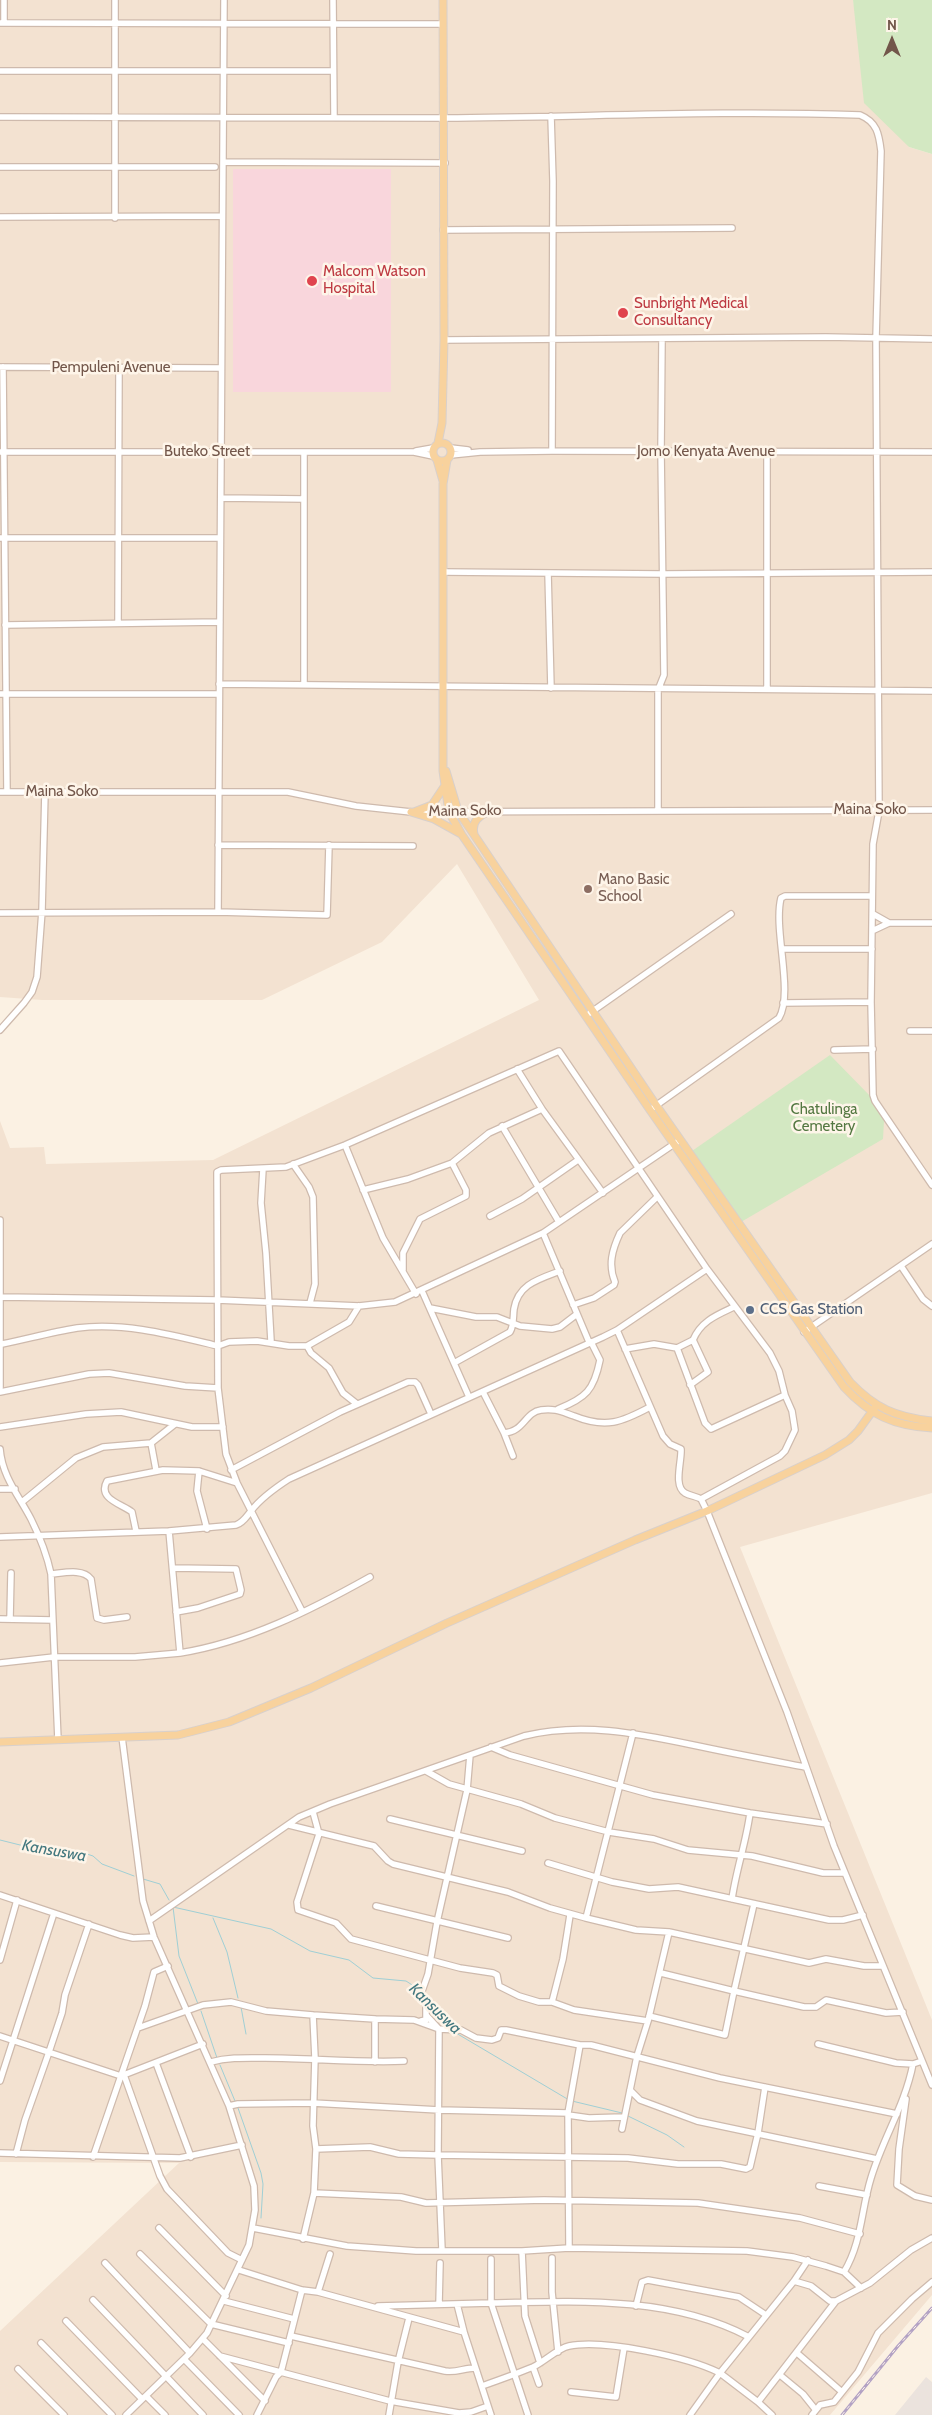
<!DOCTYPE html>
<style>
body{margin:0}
#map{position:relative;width:932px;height:2415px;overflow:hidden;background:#fbf1e3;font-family:Cabin,sans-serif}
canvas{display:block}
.north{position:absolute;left:867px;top:15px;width:50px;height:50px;-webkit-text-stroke:4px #fef5e9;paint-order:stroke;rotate:0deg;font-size:14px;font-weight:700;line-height:20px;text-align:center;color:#72564a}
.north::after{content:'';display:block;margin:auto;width:18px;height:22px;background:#72564a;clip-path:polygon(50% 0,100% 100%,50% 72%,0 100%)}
</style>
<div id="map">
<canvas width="932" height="2415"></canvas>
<div class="north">N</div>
</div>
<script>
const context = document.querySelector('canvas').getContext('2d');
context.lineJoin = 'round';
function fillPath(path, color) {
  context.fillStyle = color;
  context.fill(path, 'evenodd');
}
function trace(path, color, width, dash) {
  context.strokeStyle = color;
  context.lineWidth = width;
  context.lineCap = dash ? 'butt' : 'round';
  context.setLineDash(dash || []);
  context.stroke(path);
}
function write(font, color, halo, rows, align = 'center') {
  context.font = font + ' Cabin,sans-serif';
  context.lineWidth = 5;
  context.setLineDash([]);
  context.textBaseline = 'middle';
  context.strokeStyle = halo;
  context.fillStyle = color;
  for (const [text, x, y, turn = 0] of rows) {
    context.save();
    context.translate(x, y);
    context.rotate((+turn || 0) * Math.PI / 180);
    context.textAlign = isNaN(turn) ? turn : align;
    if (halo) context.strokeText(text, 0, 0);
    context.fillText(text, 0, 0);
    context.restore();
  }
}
fillPath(new Path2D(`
 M0,0H853L855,11L909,147L932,154V1493L740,1547L932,2020V2295L830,2415H0V2331L179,2163L0,2162V1121L10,1148L44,1147L46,1164L213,1160L539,1000L457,864L382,942L262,1000H42L0,997Z`), '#f3e2d1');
fillPath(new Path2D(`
 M926,2377L932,2382V2415H895Z`), '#ebe3dd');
fillPath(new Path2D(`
 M233,169H391V392H233Z`), '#f9d6dc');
fillPath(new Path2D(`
 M853,0H932V154L909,147L864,103Z
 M830,1055L871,1097L884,1121L883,1139L741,1222L692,1151Z`), '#d3e8c2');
trace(new Path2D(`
 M0,1840L28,1847H39L52,1852H81L93,1856L102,1864L134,1876
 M143,1879L160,1884L169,1900
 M213,1918L227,1952L238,1998
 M425,1995L444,2014L452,2028
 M198,2004L179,1956L173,1907L271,1929L310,1951L349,1960L373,1978L406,1981L420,1990
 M241,2007L246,2034
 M201,2011L217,2058
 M456,2033L569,2100
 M220,2065L235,2101
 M572,2101L622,2113
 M238,2108L261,2173L263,2184L261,2218
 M628,2116L667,2135L684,2147`), '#9fcfd5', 1);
const minor = new Path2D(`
 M333,0L334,116
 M0,23L443,24
 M4,23V0
 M0,71H333
 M551,116L553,181L552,451
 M0,117C148,117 297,118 445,118C584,117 722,110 860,115C877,122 879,134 881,151L876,338L879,811L873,844L871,1002L873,1095L875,1101L932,1185
 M223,162L445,163
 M0,167H215
 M0,217L222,216
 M115,218V0
 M443,230L732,228
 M444,340L826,337L932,339
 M0,367L221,368
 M3,367L7,792
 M451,448L468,450
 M416,451L433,448
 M0,452H414L433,456
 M304,452V685
 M451,455L480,452L552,451L932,452
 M221,498L304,499
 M0,538H220
 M444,572L662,574L932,572
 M548,573L551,688
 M118,623L119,369
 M5,625L220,622
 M219,684L932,691
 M767,689V452
 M0,694H219
 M0,792H288L356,806L411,812L932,810
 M658,810V690L664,675L661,451L662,339
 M218,845L413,846
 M218,912L224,0
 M0,913L218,912L327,915L329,845
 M873,914L889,923
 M872,931L889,923H932
 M783,949H872
 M783,1003L871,1002
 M590,1013L731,914
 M0,1030L24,1003L32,992L37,977L42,911L45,792
 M910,1031H932
 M834,1050L873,1049
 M654,1107L779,1018C794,992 773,930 781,898L785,896H872
 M542,1109L603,1193
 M502,1126L559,1222
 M345,1145L383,1238L416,1294
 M293,1164L309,1187L313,1197L315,1284L310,1303
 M263,1169L261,1203L266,1253L271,1341
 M363,1190L408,1179L452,1163L489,1133L542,1109L517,1069
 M490,1216L522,1199L578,1160
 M0,1220V1388
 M543,1233L589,1342
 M901,1266L923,1299L932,1306
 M403,1270V1253L420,1219L466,1196V1190L452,1163
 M422,1291L469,1397
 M0,1297L217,1300L359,1306L395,1302L543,1233L677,1142
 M573,1305L594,1298L614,1285L615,1282C608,1265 612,1250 620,1233L657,1197
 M430,1308L476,1317H497L520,1326L552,1329L560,1327L577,1314
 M617,1330L663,1436L670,1444L681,1449C682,1461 673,1486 685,1493C690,1496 696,1496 701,1499L707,1511L787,1712L834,1846L932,2085
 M804,1332L932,1244
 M2,1344C27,1339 52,1332 77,1328C125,1322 172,1335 218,1346L229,1342L257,1341L289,1346H307L349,1322L359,1306
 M307,1346L311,1353L329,1368L343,1393L357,1404
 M677,1348L705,1423L711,1429L785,1395
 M625,1349L654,1344L677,1348L693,1340
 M454,1363L510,1332C514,1325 513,1317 514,1309C518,1284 539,1279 560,1271
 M690,1385L708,1372L693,1340C701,1321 717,1315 734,1307
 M0,1392L89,1374L109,1373L185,1386L218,1388
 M483,1392L504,1433C524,1432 525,1412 541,1410C555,1408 562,1412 574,1416C606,1429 622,1422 650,1407
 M558,1409C586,1398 594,1390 600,1360L591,1342
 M0,1427L86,1414L121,1412L192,1427H223
 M504,1433L513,1456
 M151,1443L156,1470
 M0,1449C2,1476 19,1496 31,1519C40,1537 47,1555 51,1574L58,1740
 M231,1470L340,1412L408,1382H415L418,1385L431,1414
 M199,1471L197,1491L207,1529
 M0,1489H15
 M701,1499L780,1456L785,1451L795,1430L792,1411L785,1395L779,1371L770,1353L707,1269
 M22,1502L76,1458L103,1447L151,1443L175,1424
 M136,1531L132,1512C122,1504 97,1499 107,1481L163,1470L199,1471L237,1483
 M0,1537L169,1531L236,1525C244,1522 246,1517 251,1511C261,1498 275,1488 289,1479L603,1337L617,1330L707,1269L559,1051L345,1145L286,1167L221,1170L217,1172L218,1388L226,1454L237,1483L302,1611
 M173,1568L236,1569L241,1590L240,1594L198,1608L176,1612
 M51,1574C63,1573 83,1568 91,1579L97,1618L104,1620L127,1617
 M0,1619L53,1620
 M10,1619L11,1573
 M180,1653C248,1642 311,1610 370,1577
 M0,1663L54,1657H135L180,1653L169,1531
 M122,1737L143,1901L154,1937L229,2106L254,2186L255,2210L249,2245L207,2333L190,2353L126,2415
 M491,1747L510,1755L653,1795L750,1813L827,1824
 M426,1771L449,1784L521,1804L555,1818L609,1832L654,1839L688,1850L752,1856L823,1873H845
 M313,1812L319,1834L297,1902L298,1910L336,1923L351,1939L460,1968L493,1973L497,1975L499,1986L519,1996L539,2002H552L574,2010L648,2021
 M390,1819L522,1851
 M289,1825L374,1846L388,1861L393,1864L508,1892L550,1908L586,1918L633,1733
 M548,1863L612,1882L649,1889L678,1887L829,1920H843L863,1915
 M0,1895L120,1935L133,1938L154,1937
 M732,1899C736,1870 746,1843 750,1813
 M754,1904L734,1991L804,2007H816L826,2000L886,2013L903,2012
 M376,1906L508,1938
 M586,1918L636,1930L669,1932L809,1963L826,1959L864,1966H883
 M149,1921L299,1817L330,1804L524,1736C581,1722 636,1733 693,1745C730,1753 768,1760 805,1767
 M0,1960L17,1900
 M552,2002L563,1959L570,1915
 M313,2015L375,2019V2062
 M427,2016L439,2029L438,2155L442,2250
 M649,2016L725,2035L734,1991L661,1973
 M375,2019L414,2020L439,2029L461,2030L476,2038L492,2040L498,2038L501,2030H506L580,2045H591L720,2078L897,2114
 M421,2021L426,2020V2005L421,1994L428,1974L437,1922L467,1790L470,1755
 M138,2028L203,2005L231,2002L266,2011L313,2015L315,2058L313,2126L316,2149L314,2193L303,2239
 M0,2036L121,2076L203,2044
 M818,2044L896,2063L913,2064
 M211,2062C229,2057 247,2058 265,2058C311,2058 357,2063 404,2061
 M156,2063L191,2157
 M124,2075L160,2176L167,2189L228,2253L242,2260
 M0,2081L54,1913
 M630,2090L640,2100L697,2121L877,2159
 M906,2099L899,2149L897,2185L915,2196L932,2200
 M229,2106L238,2104L313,2103L439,2110L568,2113
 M568,2115L589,2118L623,2117
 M622,2129L637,2056L648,2021L669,1932
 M316,2149L370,2147L399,2154L438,2155L628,2158L678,2164H721L746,2169L750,2167L758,2133L765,2087
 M0,2153L180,2158L242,2145
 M16,2154L25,2120L49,2052L62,2013L65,1995L89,1924
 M93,2157L145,2006L154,1972L168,1966
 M819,2186L867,2195
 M314,2193L401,2197L426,2203L544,2200L698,2203L800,2218L860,2234
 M159,2228L226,2296
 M253,2228L347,2246L416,2251H522L569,2248L747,2251L793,2257L826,2266L844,2272L861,2288
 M569,2248L568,2113L580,2045
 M522,2251L525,2316L540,2363
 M140,2254L211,2324L289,2343
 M552,2258V2292L558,2352
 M491,2259V2303C577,2301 671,2296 749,2337L794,2281L808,2260
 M105,2263L190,2353
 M239,2270L302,2290L318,2292L464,2332L491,2415
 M844,2272C862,2242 861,2210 871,2178C883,2138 905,2105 913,2064L922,2061
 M318,2292L330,2254
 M93,2300L203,2415
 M224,2301L294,2319
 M836,2301L870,2283L911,2250L932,2238
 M439,2304L440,2263
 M457,2304L464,2332
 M378,2306L491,2303L528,2415
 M636,2306L642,2282L648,2280L739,2297L766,2315
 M66,2321L142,2399
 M291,2336L445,2371C456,2373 464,2368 475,2368
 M203,2339L265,2401
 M41,2343L112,2415
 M797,2353L842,2392
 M220,2356L390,2401L459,2413L471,2412L488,2406
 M184,2359L239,2415
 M533,2367L539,2384
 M18,2369L64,2415
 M780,2375L803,2394L815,2409
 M482,2386C499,2380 516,2374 533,2367C544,2362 558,2348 569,2346C604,2339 688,2357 720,2373L749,2337
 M571,2392L616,2397L624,2348
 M146,2396L165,2415
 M758,2402L836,2301H830L811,2286L794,2281
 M257,2415L276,2377L281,2372L302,2290
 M389,2415L398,2362L409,2318
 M690,2415L720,2373L758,2402L772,2415
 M812,2415L820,2405L834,2402L858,2372L878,2333L912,2299L932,2282`);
const major = new Path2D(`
 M433 452a9 9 0 1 1 18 0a9 9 0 1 1-18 0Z
 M438,443L442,423L444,340L443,0
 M437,460L443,481
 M447,460L443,484V771L449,812L462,835L650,1110L844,1387C870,1415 894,1426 932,1428
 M446,771L458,811L656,1105L850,1382C875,1408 895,1417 932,1421
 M411,812L434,819L461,834
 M414,812L432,805L444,787
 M474,834C471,821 479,816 490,811
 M0,1742L178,1735L229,1722L311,1688L447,1623L635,1540L707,1511L825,1455L849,1440L858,1431L876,1406`);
trace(minor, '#cebaad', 8);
trace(major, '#d8d0cc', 9);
trace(minor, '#fff', 5.5);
trace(major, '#f8d29d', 7);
const rail = new Path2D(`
 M842,2415L898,2346L932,2308`);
trace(rail, '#b3a2c4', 3);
trace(rail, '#fef5e9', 1, [4]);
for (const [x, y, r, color] of [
 [312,281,6,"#e0444e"],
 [623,313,6,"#e0444e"],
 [588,889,5,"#8d6e63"],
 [750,1310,5,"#5c6f8a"]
]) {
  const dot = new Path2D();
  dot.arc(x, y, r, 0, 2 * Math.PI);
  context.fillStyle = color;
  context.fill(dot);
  trace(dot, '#fef5e9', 2);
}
write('15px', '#be3a42', '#fef5e9', [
 ["Malcom Watson",323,272],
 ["Hospital",323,289],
 ["Sunbright Medical",634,304],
 ["Consultancy",634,321]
], 'left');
write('15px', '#72564a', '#fef5e9', [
 ["Pempuleni Avenue",111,368],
 ["Buteko Street",207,452],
 ["Jomo Kenyata Avenue",706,452],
 ["Maina Soko",62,792],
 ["Maina Soko",870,810],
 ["Maina Soko",465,811,-1]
]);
write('15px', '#785e54', '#fef5e9', [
 ["Mano Basic",598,880],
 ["School",598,897]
], 'left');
write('15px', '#547842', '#fef5e9', [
 ["Chatulinga",824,1110],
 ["Cemetery",824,1127]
]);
write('15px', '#4e5e75', '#fef5e9', [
 ["CCS Gas Station",760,1310]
], 'left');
write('italic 16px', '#42777e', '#fef5e9', [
 ["Kansuswa",54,1851,10],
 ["Kansuswa",435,2009,44]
]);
</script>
